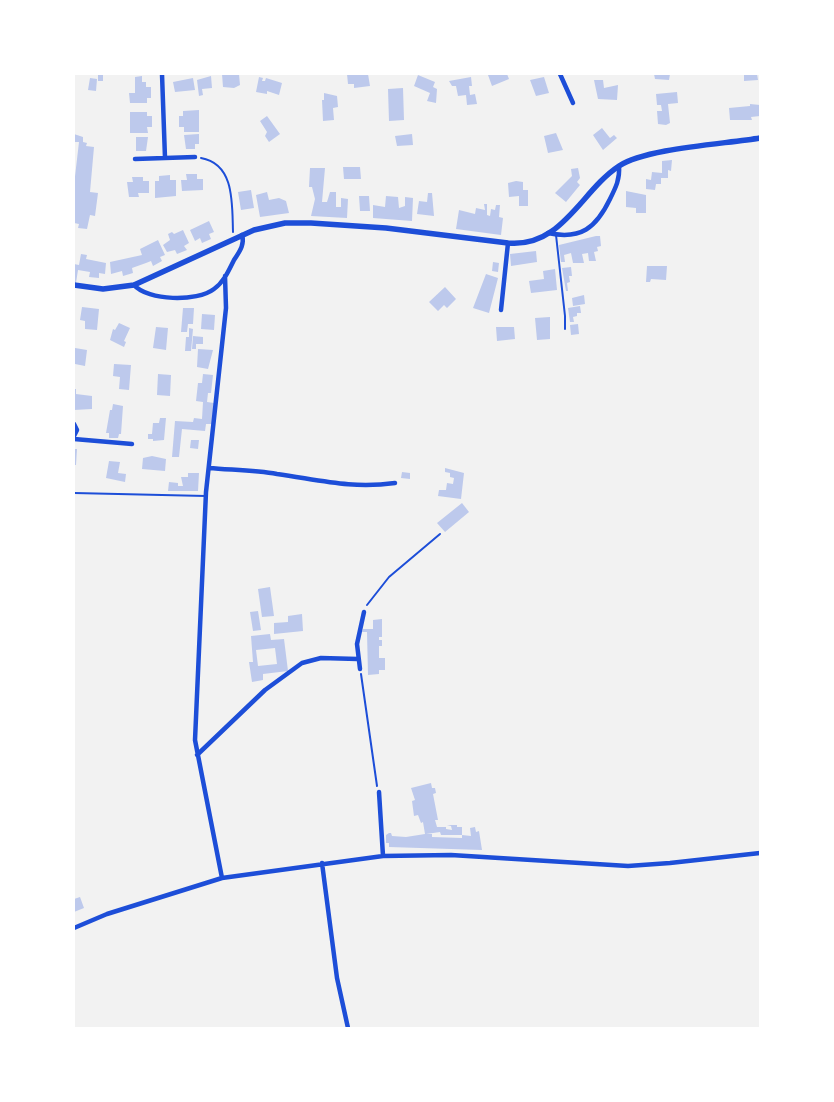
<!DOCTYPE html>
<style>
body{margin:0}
#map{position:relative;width:834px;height:1102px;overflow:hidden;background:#f2f2f2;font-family:"Fira Sans",sans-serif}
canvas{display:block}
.frame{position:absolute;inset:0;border:75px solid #fff;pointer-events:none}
</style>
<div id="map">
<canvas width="834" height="1102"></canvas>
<div class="frame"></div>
</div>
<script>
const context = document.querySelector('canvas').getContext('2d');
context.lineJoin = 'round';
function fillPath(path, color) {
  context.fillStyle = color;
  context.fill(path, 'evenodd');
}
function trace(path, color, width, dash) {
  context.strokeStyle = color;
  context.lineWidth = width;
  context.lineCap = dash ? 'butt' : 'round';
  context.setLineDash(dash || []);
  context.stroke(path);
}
fillPath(new Path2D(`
 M98,74H103V81H98Z
 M222,74H239L240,85L234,88L223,87Z
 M347,74H368L370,86L354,88V84H348Z
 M491,74H507L509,79L492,86L488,75Z
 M654,74H670L669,80L655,79Z
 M744,74H757L758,80L744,81Z
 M418,75L435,82L433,87L437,89L436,103L427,101L430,93L414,86Z
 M142,76V82H146V87H151V98H147V103H130L129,93H135V77Z
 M211,76L212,88L202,89L203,95L199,96L197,80Z
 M259,77L263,78L262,81H265L266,78L282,83L279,95L267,91V94L256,92Z
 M471,77L472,86H469L470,95L475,94L477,104L467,105L466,95L458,96L456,86H452L449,81Z
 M544,77L549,93L536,96L530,80Z
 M90,78L97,79L96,91L88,90Z
 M193,78L195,90L175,92L173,82Z
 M594,80H603L604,88L618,85L617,100L598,99Z
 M403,88L404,120L389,121L388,89Z
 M677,92L678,103L668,104L670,123L666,125L658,124L657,111H662L661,105H657L656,94Z
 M324,93L337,96L338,107L333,108L334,120L323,121L322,100H324Z
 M750,104L760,105V116L751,117L752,120H730L729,108L750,106Z
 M199,110V132H184V127H179V116H183V111Z
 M130,112H147V116H152V127H147L148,133H130Z
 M267,116L280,134L269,142L265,136L267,132L260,121Z
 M602,128L610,138L614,135L617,138L603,150L593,135Z
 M556,133L563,150L548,153L544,136Z
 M74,134L83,137V142L87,143L86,146L94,147L90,192L98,193L95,216L90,215L87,229L78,228L79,224L74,223V185L79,142H74Z
 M199,134V144H195V149H186L184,135Z
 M412,134L413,145L397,146L395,136Z
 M136,137H148L146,151H136Z
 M672,160L671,171L668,170V178H661V184H656L655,190L646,189V179L651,180L652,172L662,173V161Z
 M343,167H360L361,179H344Z
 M310,168H325L322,202H327L330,192H336V207H341V198L348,199L347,218L311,216L315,199L312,187H309Z
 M578,168L580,178L577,182L580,185L566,202L555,193L572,176L571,169Z
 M186,174H197V179H203V190L182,191L181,180H187Z
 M170,175V180H176V196L155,198V181H159V176Z
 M132,177H143V181H149V193H138L139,197H129L127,182H133Z
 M516,181L523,182V190H528V206H519V196L509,197L508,183Z
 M251,190L254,208L241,210L238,192Z
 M626,191L646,195V213H636V208L626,207Z
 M267,192L269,200L279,198L286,201L289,213L260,217L256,195Z
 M428,193H432L434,216L417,214L419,201L427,202Z
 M359,196H369L370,211H360Z
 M386,196L398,197L399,208L405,206V197L413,198L412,221L373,218V205L385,207Z
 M484,204H487V215L490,216L491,209L495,210L496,205H500L499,217L503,218L501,235L456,229L459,210L475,214L476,208L485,210Z
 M209,221L214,232L209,234L211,239L202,243L200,238L195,241L190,230Z
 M183,230L189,243L184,246L187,250L177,254L175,250L167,252L163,245L170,240L168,234L172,232L174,234Z
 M596,236H600L601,246L597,247L598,251L594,252L596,261H589L588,253L582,254L584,263H573L571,253L564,255L565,262H561L559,245Z
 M158,240L165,255L160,257L162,261L153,266L151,261L146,263L132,268L133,273L123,276L122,271L111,274L110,262L142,255L140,249Z
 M536,251L537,262L511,266L510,254Z
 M81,254L87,255L86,259L106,263L105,274L99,273V278L89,277L90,272L78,270L76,283H74V264L79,265Z
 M493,262L499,263L498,272L492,271Z
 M647,266H667L666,280L651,279L650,282H646Z
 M571,267L572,276H569L570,282L567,283L568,291H566L562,268Z
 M555,269L557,290L531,293L529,281L544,279L543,271Z
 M486,274L498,278L489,313L473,308Z
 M445,287L456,299L447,308L444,305L438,311L429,302Z
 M584,295L585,304L573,306L572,298Z
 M580,306L581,313H577V316L573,317L574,322H570L568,308Z
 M82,307L99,309L97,330L85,329V321L80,320Z
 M183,308H194L193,324H188L187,332H181Z
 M202,314L215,315L214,330L201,329Z
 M550,317V339L537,340L535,318Z
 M119,323L130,328L124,341L126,342L124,347L110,340L113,329L115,330Z
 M578,324L579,334L571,335L570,325Z
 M156,327L168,328L166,350L153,348Z
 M496,327H514L515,339L497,341Z
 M189,328L193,329L191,351H185L186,337H189Z
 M193,336L203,337V344H196V349H192Z
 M75,348L87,350L85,366L75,364Z
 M198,349L213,350L208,369L197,367Z
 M114,364L131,365L129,390L119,389L120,377L113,376Z
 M158,374L171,375L170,396L157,395Z
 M203,374L213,375L211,393H208L207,402L214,403L212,424H206L205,431L182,429L179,457H172L175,421L193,422L194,418L202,419L203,402L196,401L198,383H202Z
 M74,389H76V394L92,396V409L74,410Z
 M113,404L123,406L121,434H119L118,438H109V433H106L110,410H112Z
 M160,418H166L164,440L153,441V439H148V434H152L153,423H159Z
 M191,440H199L198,449L190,448Z
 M74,449H77L76,465H74Z
 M152,456L166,459L165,471L142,469L143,458Z
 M109,461L120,462L118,473L126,474L125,482L106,478Z
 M445,468L464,473L461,499L438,496L439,490H446L447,483L453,484L454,478L450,477V473L445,472Z
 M402,472L410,473V479L401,478Z
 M188,473H199L198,491H168L169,482L178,483V486H183L181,477H188Z
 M462,503L469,512L445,532L437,523Z
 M270,587L274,616L262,617L258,589Z
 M258,611L261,630L253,631L250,612Z
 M302,614L303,631L274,634V623L288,622V616Z
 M382,619V637H379V640H382V646H379V658H385V670H379V674L368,675L367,632H362L363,629H373V620Z
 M270,634L271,640L284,639L288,671L263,674V680L252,682L249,662H253L251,636ZM275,648L277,664L258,666L256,650Z
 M431,783L432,788H435L436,793L433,794L438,820H435L437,827H446V829L452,830L451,826L447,825H457V827H462V835H441L440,832L426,834H432V837L462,838V835L471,836L470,828L475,827L476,832L479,831L482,850L389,847V843H386V835L389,833H391L392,836L406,837L425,834L423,822L421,823L418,815L414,816L412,801L415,800L411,788Z
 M80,897L84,908L74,912V899Z`), '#bdc9ec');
trace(new Path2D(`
 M201,158C235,164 232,204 233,232
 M367,605L389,577L440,534
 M361,674L377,786`), '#1d4ed8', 2);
trace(new Path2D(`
 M556,235L565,316V329
 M74,493L206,496`), '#1d4ed8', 2);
trace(new Path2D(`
 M162,74L165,158
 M560,74L573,103
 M135,159L195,157
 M548,233C581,240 596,228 610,199C616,187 620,179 619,166
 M134,285C148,301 197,302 214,289C224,282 229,270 234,260C239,252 245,245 242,235
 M501,310L508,243
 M74,424L77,430L74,436
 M74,439L132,444
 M209,468C231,470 255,470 277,474C320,480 351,489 395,483
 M360,669L357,644L364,612
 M197,755L265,690L302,663L321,658L358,659
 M379,792L383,856
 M322,863L337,978L348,1028
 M222,878L195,740L206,492L226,308L225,276
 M74,928L107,914L222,878L383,856L451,855L628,866L670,863L760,853`), '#1d4ed8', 4.5);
trace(new Path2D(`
 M74,285L103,289L134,285L254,230L285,223H311L386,228L508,243C562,248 581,191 619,166C646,148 725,144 760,138`), '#1d4ed8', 5.5);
</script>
